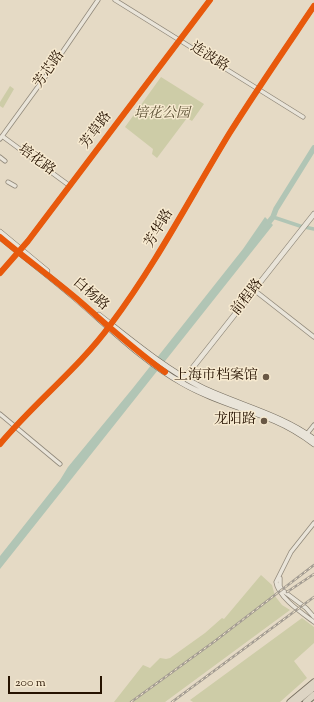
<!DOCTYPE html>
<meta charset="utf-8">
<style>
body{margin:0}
#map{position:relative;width:314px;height:702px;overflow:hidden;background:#e5dac5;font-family:"Sorts Mill Goudy",serif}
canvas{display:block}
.scale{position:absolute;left:8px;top:676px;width:94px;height:18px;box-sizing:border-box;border:2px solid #261200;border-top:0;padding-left:5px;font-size:12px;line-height:14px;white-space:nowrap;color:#261200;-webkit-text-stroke:3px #f7ead0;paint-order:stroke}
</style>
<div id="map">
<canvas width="314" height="702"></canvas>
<div class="scale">200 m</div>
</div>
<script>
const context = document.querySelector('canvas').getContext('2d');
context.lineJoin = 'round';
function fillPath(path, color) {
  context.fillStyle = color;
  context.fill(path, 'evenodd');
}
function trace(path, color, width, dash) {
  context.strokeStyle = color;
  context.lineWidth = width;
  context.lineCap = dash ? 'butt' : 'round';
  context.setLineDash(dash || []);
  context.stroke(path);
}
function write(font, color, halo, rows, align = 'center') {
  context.font = font + ' "Sorts Mill Goudy","Noto Serif SC",serif';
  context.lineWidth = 3;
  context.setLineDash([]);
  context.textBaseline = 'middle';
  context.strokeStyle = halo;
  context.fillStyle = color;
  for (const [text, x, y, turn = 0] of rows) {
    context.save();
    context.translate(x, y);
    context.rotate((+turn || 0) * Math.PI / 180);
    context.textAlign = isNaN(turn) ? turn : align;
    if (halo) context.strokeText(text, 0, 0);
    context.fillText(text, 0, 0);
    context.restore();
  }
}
fillPath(new Path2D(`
 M161,77L204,104L192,121L187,118L157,158L152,154L153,149L125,127Z
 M10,86L14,89L3,108L0,106V102Z
 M261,575L272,585L275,596L282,605L290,610L165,702H114L143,665L150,668L160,658L166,659L170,658L205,633L222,618L224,619Z
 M302,618L314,627V643L294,661L307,678L280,702H193L190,700Z`), '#cdcca7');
fillPath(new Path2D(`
 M265,217L273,225L0,569V556L60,480L68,467L133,388L243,249Z`), '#b1c5b5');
trace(new Path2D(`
 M273,217L300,226L314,229`), '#b1c5b5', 3.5);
trace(new Path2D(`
 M265,227L273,217L276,209L314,148`), '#b1c5b5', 5.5);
const minor = new Path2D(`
 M115,0L303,117
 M2,136L70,186
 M0,139L48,73L98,0
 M0,157L5,161
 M8,182L15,186
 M0,273L28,241L210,0
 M254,290L314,337
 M0,414L60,464
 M306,435L314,425
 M0,444C35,402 79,368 111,324C156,264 190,198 229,134C256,91 285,49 314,6
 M314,523L291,552L276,582C278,597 302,613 314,622
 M280,578V586L282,590L306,608L314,617`);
const tertiary = new Path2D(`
 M183,380L314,214`);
const secondary = new Path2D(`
 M0,232L47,271
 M0,237C25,258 51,277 75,298C109,327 143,361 182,383C211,400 244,408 275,421C289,427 302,435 314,444
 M99,315C131,340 164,368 201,387C238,405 280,414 314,439`);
const primary = new Path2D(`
 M290,702L314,682`);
const trunk = new Path2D(`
 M296,702L314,687
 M306,702L314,695`);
trace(minor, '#90887a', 5);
trace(tertiary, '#90887a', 6);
trace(secondary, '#756d5f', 6);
trace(primary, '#756d5f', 7);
trace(trunk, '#756d5f', 8);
trace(minor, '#e9e4d9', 3.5);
trace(tertiary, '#e9e4d9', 4.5);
trace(secondary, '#e9e4d9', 5);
trace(primary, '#ddd4c4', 5.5);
trace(trunk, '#ddd4c4', 6);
const rail = new Path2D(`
 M287,592L314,574
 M131,702L215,641L314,565
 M172,702L314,597`);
trace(rail, '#a39c92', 2.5);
trace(rail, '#f7ead0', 1, [3]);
trace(new Path2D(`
 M0,237C25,258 51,277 76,298C105,323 133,349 165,372
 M0,273L28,241L210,0
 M0,444C35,402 79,368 111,324C156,264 190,198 229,134C256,91 285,49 314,6`), '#e8590c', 6);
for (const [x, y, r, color] of [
 [266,377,4,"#695845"],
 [264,421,4,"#695845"]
]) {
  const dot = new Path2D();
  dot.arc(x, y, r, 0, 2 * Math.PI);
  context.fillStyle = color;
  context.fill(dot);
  trace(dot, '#f7ead0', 1.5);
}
write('14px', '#261200', '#f7ead0', [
 ["连波路",209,58,32],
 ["芳芯路",50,70,-55],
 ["芳草路",97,131,-53],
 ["培花路",36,161,36],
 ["芳华路",160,229,-59],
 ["白杨路",90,295,41],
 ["前程路",248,298,-52]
]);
write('italic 14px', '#5a4f32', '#f7ead0', [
 ["培花公园",162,115]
]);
write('14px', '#261200', '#f7ead0', [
 ["上海市档案馆",258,377],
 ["龙阳路",256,421]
], 'right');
</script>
